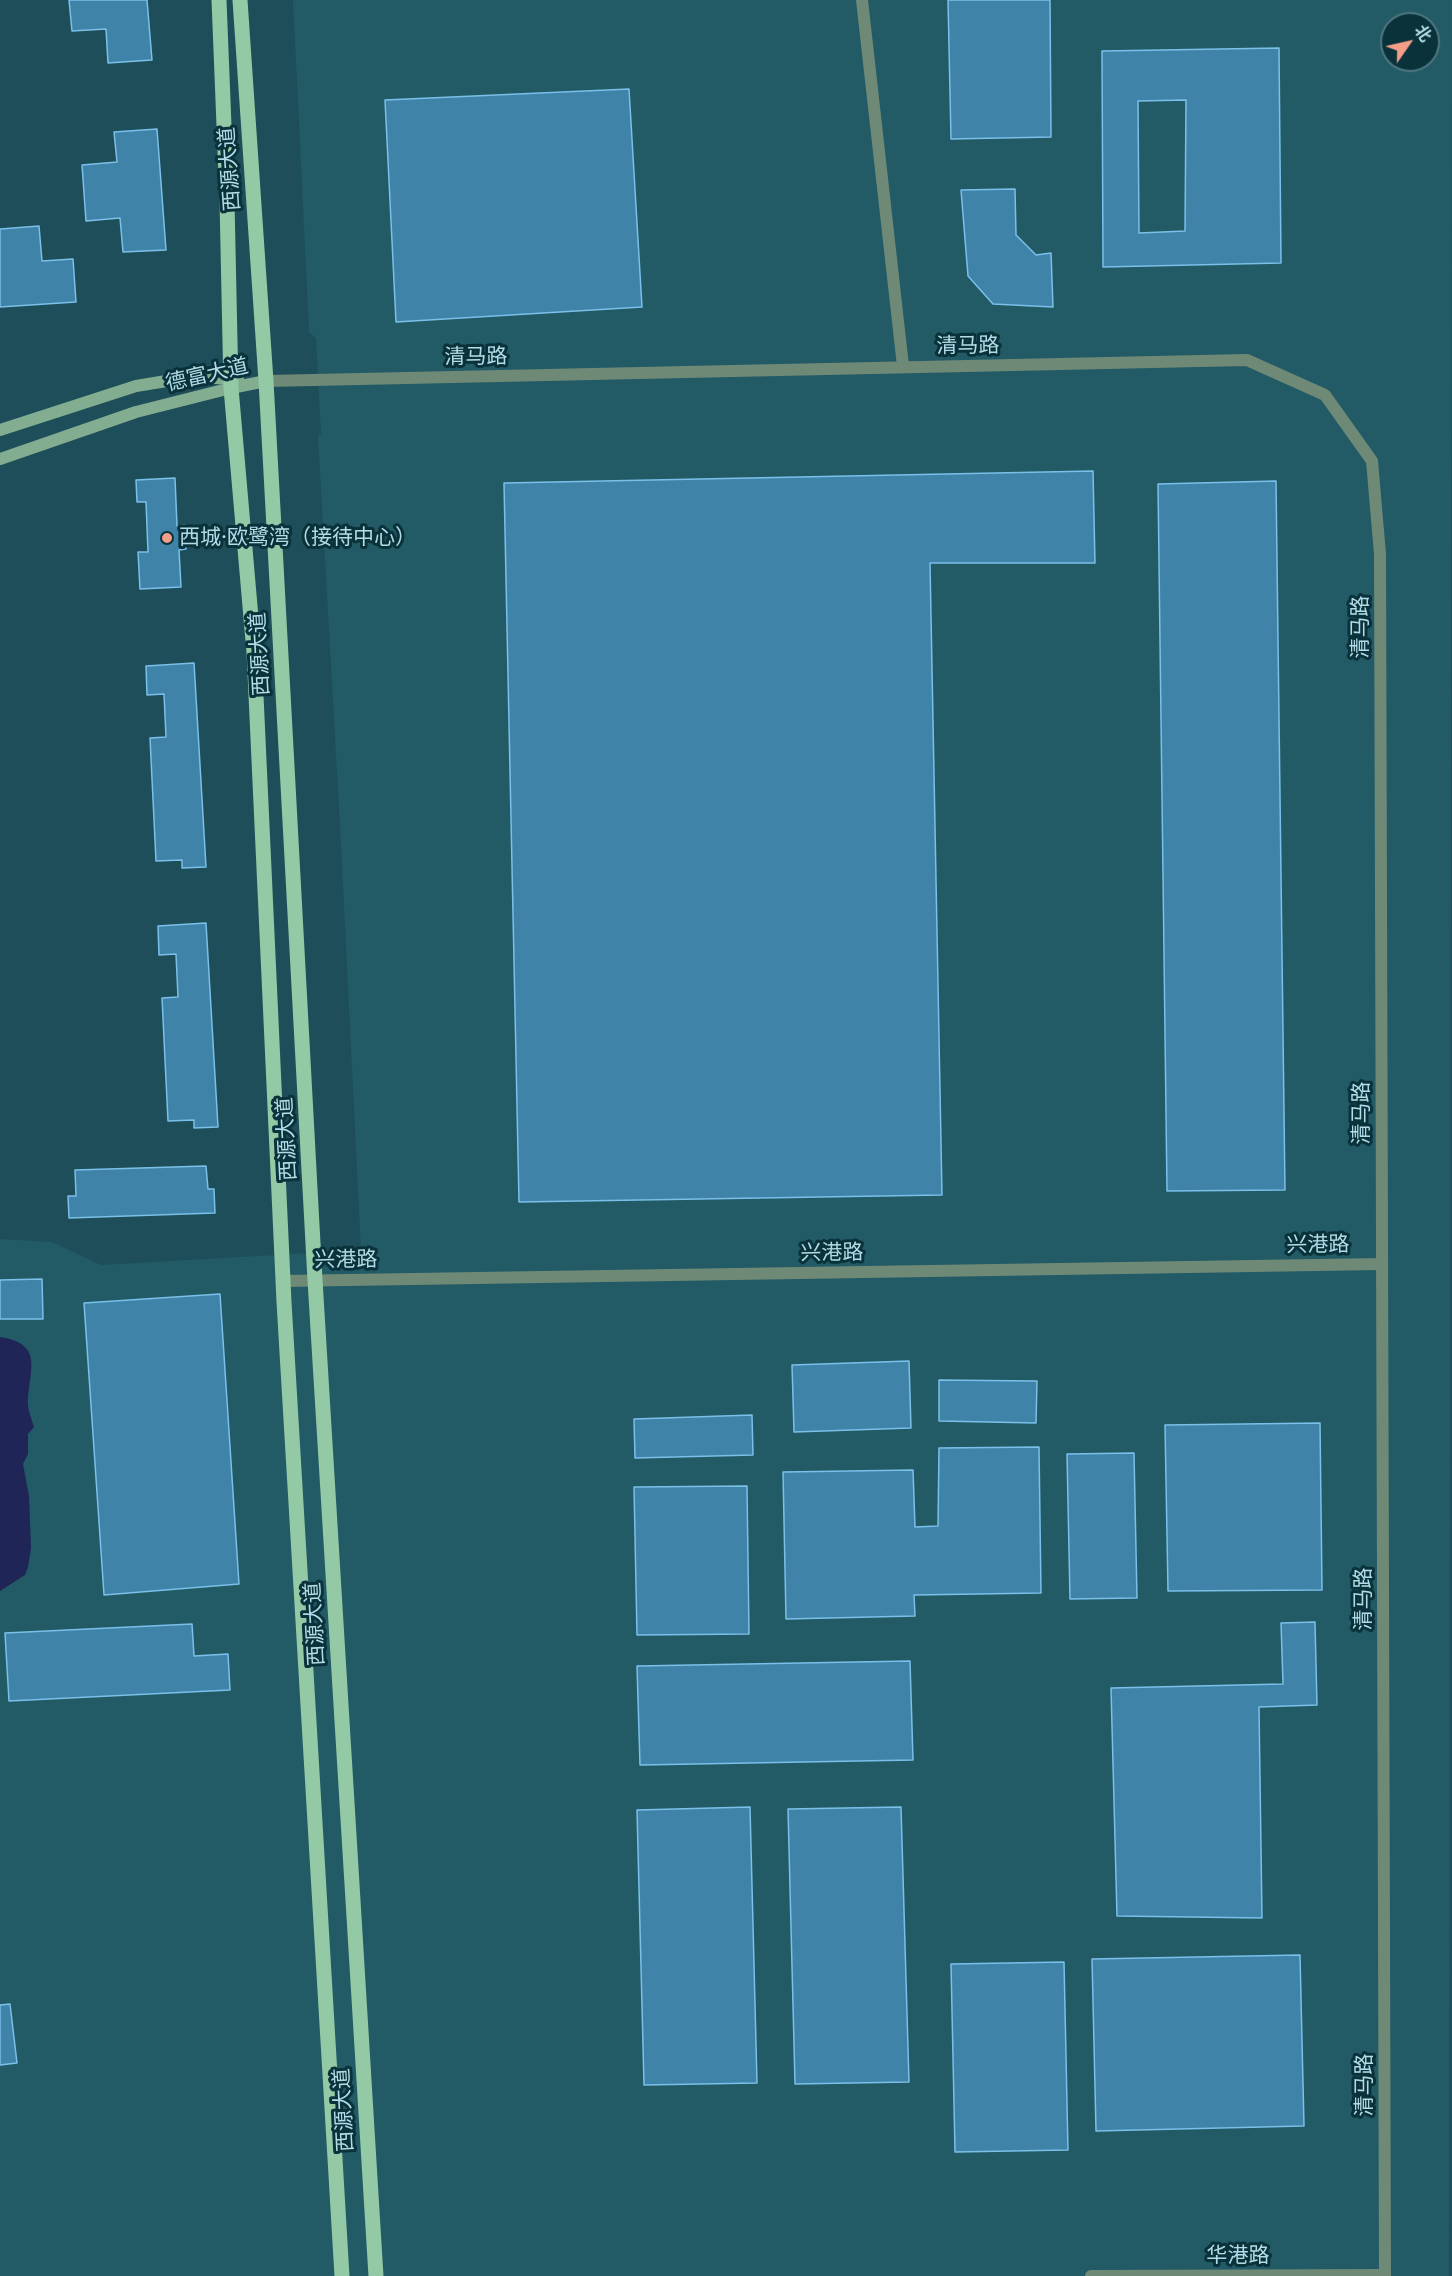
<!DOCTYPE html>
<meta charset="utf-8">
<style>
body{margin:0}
#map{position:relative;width:1452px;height:2276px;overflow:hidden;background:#1d4e59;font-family:Inter,"Noto Sans SC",sans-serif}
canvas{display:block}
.north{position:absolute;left:1380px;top:12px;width:60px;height:60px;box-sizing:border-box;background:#0a323b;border:2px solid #4d767f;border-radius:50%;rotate:56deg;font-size:16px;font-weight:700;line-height:24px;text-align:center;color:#b1dbe6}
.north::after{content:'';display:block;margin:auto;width:21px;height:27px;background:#f49e88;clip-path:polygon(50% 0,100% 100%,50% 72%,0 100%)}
</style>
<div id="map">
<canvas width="1452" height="2276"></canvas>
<div class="north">北</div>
</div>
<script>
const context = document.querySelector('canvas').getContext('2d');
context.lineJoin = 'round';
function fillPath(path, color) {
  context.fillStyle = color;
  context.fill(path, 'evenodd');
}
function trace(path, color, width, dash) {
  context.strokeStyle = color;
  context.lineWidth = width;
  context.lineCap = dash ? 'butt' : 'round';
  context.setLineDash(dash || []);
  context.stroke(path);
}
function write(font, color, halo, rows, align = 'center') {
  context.font = font + ' Inter,"Noto Sans SC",sans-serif';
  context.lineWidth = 6;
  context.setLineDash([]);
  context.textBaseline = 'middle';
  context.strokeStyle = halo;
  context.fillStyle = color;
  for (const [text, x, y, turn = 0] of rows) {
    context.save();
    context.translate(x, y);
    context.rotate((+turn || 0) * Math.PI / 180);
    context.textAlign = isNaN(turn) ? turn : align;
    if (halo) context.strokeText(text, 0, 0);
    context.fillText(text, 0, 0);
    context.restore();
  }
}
fillPath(new Path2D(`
 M293,0H1452L1449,2276H0V1239L52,1242L101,1265L361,1250L340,826L318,436L321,434L316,339L309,332ZM1392,24H1428V60H1392Z`), '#225a66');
fillPath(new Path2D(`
 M0,1337C46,1344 28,1372 28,1404C28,1411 32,1420 34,1427L28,1434V1454L23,1464L29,1496L31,1548L28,1567L25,1575L0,1591Z`), '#202557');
const building = new Path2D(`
 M69,0H147L152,60L108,63L106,29L72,31Z
 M948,0H1050L1051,137L951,139Z
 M1279,48L1281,263L1103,267L1102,51ZM1186,100L1185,231L1139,233L1138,101Z
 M629,89L642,307L396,322L385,100Z
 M157,129L166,250L123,252L120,218L86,221L82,165L117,162L114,132Z
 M1015,189L1016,235L1036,255L1051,253L1053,307L993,304L968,276L961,190Z
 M39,226L42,261L73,259L76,302L0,307V229Z
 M1093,471L1095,563H930L942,1195L519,1202L504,483Z
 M175,478L177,526L185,525L186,549L179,550L181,587L140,589L138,552H148L146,502H137L136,480Z
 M1276,481L1285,1190L1167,1191L1158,484Z
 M194,663L206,867L182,868V860L156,861L150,738L166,737L164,694L147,695L146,666Z
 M206,923L218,1127L194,1128V1120L168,1121L162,998L178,997L176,954L159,955L158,926Z
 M206,1166L208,1189H214L215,1213L69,1218L68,1196H76L75,1170Z
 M42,1279L43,1319H0V1280Z
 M220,1294L239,1584L104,1595L84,1303Z
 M909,1361L911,1428L794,1432L792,1365Z
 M939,1380L1037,1381L1036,1423L939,1421Z
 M752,1415L753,1455L635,1458L634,1419Z
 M1320,1423L1322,1590L1168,1591L1165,1425Z
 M1039,1447L1041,1593L914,1595L915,1616L786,1619L783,1472L913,1470L915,1527L938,1526L939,1448Z
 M1134,1453L1137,1598L1070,1599L1067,1454Z
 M747,1486L749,1634L637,1635L634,1487Z
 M1315,1622L1317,1705L1259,1707L1262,1918L1117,1916L1111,1688L1283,1684L1281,1623Z
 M192,1624L194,1656L228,1654L230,1690L9,1701L5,1633Z
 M910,1661L913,1760L640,1765L637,1666Z
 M750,1807L757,2083L644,2085L637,1810Z
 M901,1807L909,2082L795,2084L788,1809Z
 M1300,1955L1304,2126L1096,2131L1092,1959Z
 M1064,1962L1068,2150L955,2152L951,1964Z
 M10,2004L17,2063L0,2065V2005Z`);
fillPath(building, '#4083a8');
trace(building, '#7bc0e9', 1.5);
trace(new Path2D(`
 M862,0L903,366
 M283,1281L1382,1264
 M1091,2276L1385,2275`), '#6f8977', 12);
trace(new Path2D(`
 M266,381L1247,360L1325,395L1372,461L1380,554L1385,2276`), '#6f8977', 12);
trace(new Path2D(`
 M0,430L136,386L191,377L238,379
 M0,459L136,412L231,388L266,381`), '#83ad91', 12);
trace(new Path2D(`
 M219,0L227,201L231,388L254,652L284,1302L342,2276
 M240,0L266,381L315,1280L376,2276`), '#93c9a5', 15);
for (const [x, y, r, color] of [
 [167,538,6,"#f49e88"]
]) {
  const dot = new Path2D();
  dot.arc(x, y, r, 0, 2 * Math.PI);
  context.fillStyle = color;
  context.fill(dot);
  trace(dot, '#0a323b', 2);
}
write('21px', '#b1dbe6', '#0a323b', [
 ["西源大道",230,169,-94],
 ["清马路",968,346,-1],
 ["清马路",476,357,-1],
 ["德富大道",207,375,-13],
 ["清马路",1361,627,-90],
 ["西源大道",260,654,-93],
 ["清马路",1362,1113,-90],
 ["西源大道",287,1139,-93],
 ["兴港路",1318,1245,-1],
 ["兴港路",832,1253,-1],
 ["兴港路",346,1260,-1],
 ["清马路",1364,1599,-90],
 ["西源大道",315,1624,-93],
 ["清马路",1365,2085,-90],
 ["西源大道",344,2110,-93],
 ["华港路",1238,2256]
]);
write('21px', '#b1dbe6', '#0a323b', [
 ["西城·欧鹭湾（接待中心）",179,538]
], 'left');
</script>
